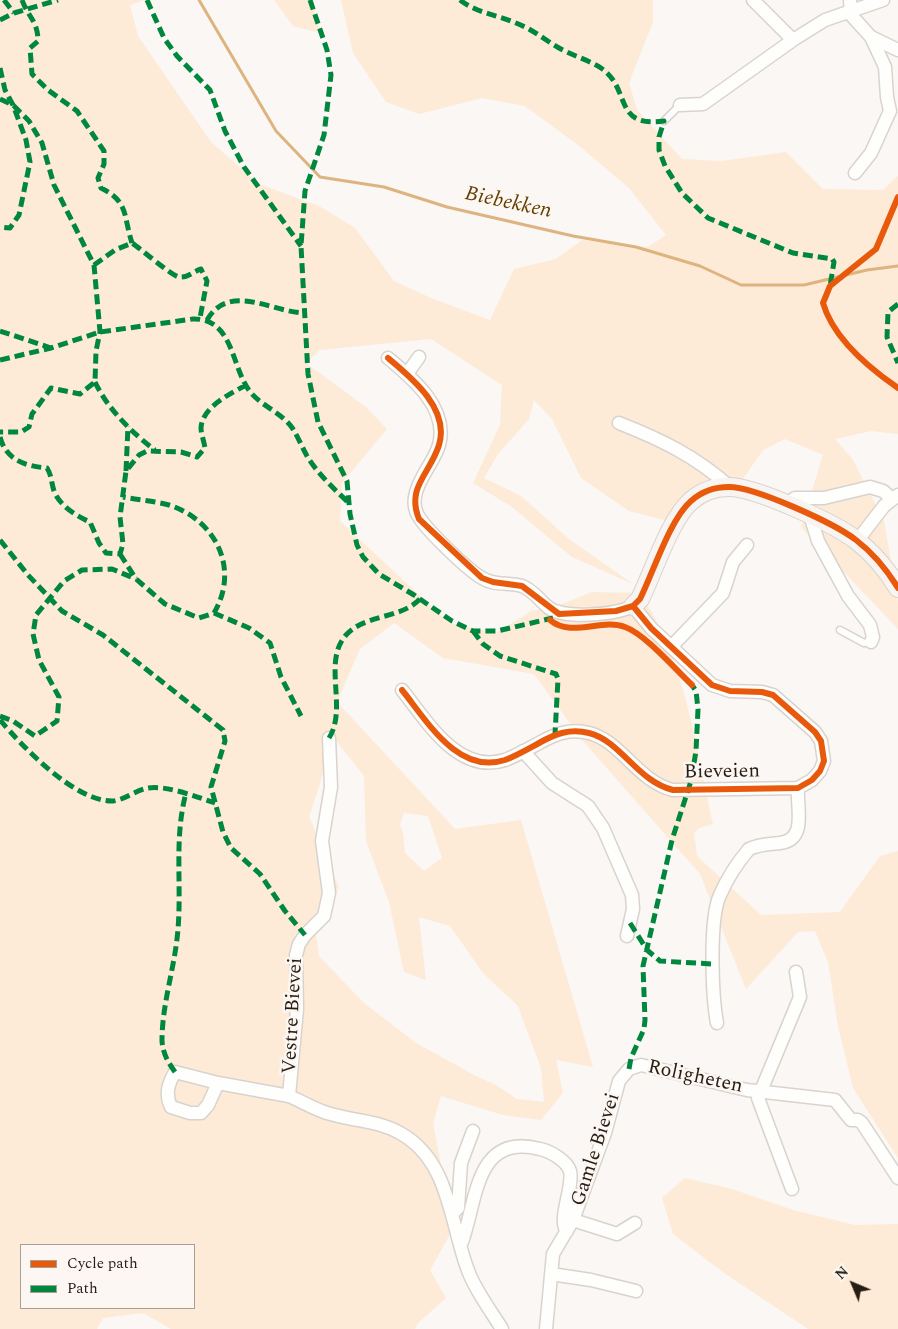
<!DOCTYPE html>
<style>
body{margin:0}
#map{position:relative;width:898px;height:1329px;overflow:hidden;background:#faf7f4;font-family:Spectral,serif}
canvas{display:block}
.legend{position:absolute;left:20px;top:1244px;width:175px;height:65px;box-sizing:border-box;background:#fcf7f2;border:1px solid #a6a099;margin:0;padding:6px 9px;list-style:none;font-size:15px;color:#261d13}
.legend li{display:flex;align-items:center;gap:10px;height:25px}
.legend b{width:25px;border:1px solid #a6a099}
.north{position:absolute;left:828px;top:1259px;width:50px;height:50px;-webkit-text-stroke:4px #fcf7f2;paint-order:stroke;rotate:315deg;font-size:14px;font-weight:700;line-height:20px;text-align:center;color:#261d13}
.north::after{content:'';display:block;margin:auto;width:18px;height:22px;background:#261d13;clip-path:polygon(50% 0,100% 100%,50% 72%,0 100%)}
</style>
<div id="map">
<canvas width="898" height="1329"></canvas>
<ul class="legend">
<li><b style="height:6px;background:#e8590c"></b>Cycle path</li>
<li><b style="height:6px;background:#00873e"></b>Path</li>
</ul>
<div class="north">N</div>
</div>
<script>
const context = document.querySelector('canvas').getContext('2d');
context.lineJoin = 'round';
function fillPath(path, color) {
  context.fillStyle = color;
  context.fill(path, 'evenodd');
}
function trace(path, color, width, dash) {
  context.strokeStyle = color;
  context.lineWidth = width;
  context.lineCap = dash ? 'butt' : 'round';
  context.setLineDash(dash || []);
  context.stroke(path);
}
function write(font, color, halo, rows, align = 'center') {
  context.font = font + ' Spectral,serif';
  context.lineWidth = 5;
  context.setLineDash([]);
  context.textBaseline = 'middle';
  context.strokeStyle = halo;
  context.fillStyle = color;
  for (const [text, x, y, turn = 0] of rows) {
    context.save();
    context.translate(x, y);
    context.rotate((+turn || 0) * Math.PI / 180);
    context.textAlign = isNaN(turn) ? turn : align;
    if (halo) context.strokeText(text, 0, 0);
    context.fillText(text, 0, 0);
    context.restore();
  }
}
fillPath(new Path2D(`
 M0,0H145L130,5L138,36L211,142L259,184L319,206L355,228L394,281L431,298L490,320L514,269L556,259L582,240L648,247L666,235L629,188L578,145L525,106L482,98L419,114L386,102L353,53L341,0H653V22L629,83L637,110L682,159L722,161L786,152L823,189L883,190L898,176V434L871,431L835,439L853,460L884,521L898,602V629L801,527L823,455L785,439L763,450L736,489L669,521L629,511L581,478L552,419L534,400L529,419L498,454L484,478L521,496L569,539L633,584L572,557L512,507L473,483L500,425L502,385L431,339L320,350L306,363L366,407L387,429L342,483L340,521L449,623L496,633L531,611L555,607L592,592L639,593C684,652 697,753 713,824L699,828L694,833L697,856L761,915L840,912L880,856L898,851V1158L853,1088L838,1026L828,962L815,931L798,932L746,989L700,874L583,741L534,674L443,658L394,623L360,649L337,702L455,829L521,820L593,1067L556,1060L563,1093L541,1120L503,1115L441,1096L433,1123L453,1229L430,1270L446,1298L418,1323L415,1329H171L143,1313L103,1318L97,1329H0ZM337,742L364,776L366,841L389,902L404,972L426,980L419,917L450,926L483,973L518,1006L541,1068L544,1102L517,1099L496,1085L476,1076L416,1043L364,1003L319,956L316,934L339,887L309,817L327,762ZM404,813L428,816L442,858L424,871L405,853L403,833L400,825ZM21,1245H194V1308H21Z
 M274,0H311L321,33L293,26Z
 M685,1178L732,1189L793,1210L855,1225L898,1224V1329H808L724,1273L673,1234L662,1198Z`), '#fdebd7');
trace(new Path2D(`
 M199,0L276,131L320,177L384,187L447,207L573,236L636,247L700,266L741,285H804L867,270L898,266`), '#ddb480', 3);
const lane = new Path2D(`
 M664,121L680,105
 M840,630L864,643L871,642`);
const street = new Path2D(`
 M753,0L793,40
 M850,0L851,15L871,37L898,50
 M680,105L703,104L793,40L825,20L883,0
 M855,173L871,153L890,111L887,97L885,67L871,37
 M388,358C412,378 449,408 439,445C436,456 427,468 422,478C416,489 412,500 416,511C420,525 468,570 482,578C494,586 509,582 522,586C533,590 540,601 549,608C565,619 615,615 633,606L651,628L712,685L730,691L762,692L773,695L815,732L821,741L824,761L820,771L812,780L798,788L673,790C637,781 621,741 589,733C570,728 555,734 539,743C528,749 516,756 505,760C458,775 427,721 402,690
 M407,374L419,357
 M619,423C662,440 695,456 730,487
 M786,505L795,498H824L870,487L883,491L891,498
 M810,515L818,541L848,596L870,625L873,637L871,642
 M857,541L884,506L898,495
 M671,647L723,593L733,562L747,545
 M329,738L331,787L322,841L329,893L324,916L305,935L299,944L296,955L297,1009L289,1096C301,1101 314,1109 327,1113C352,1121 377,1120 400,1133C451,1161 450,1226 469,1273C477,1293 491,1311 502,1329
 M523,751L552,783L588,806L603,828L632,895L633,909L627,936
 M717,1023C712,996 709,918 720,895C727,879 738,862 749,849C759,844 769,844 780,843C808,840 796,806 798,788
 M218,1083L208,1105L201,1113H190L171,1107C165,1094 168,1084 175,1072L218,1083L289,1096
 M792,1189L758,1098L800,997L796,972
 M453,1213L458,1208L461,1163L473,1131
 M573,1220L617,1234L635,1223
 M462,1242C477,1201 475,1132 540,1149C550,1151 567,1161 570,1171C574,1187 557,1220 567,1231
 M551,1274L591,1280L636,1291
 M546,1329L553,1254L573,1220L605,1133L619,1081L629,1069L641,1065L747,1090L835,1100L851,1120H858L862,1123L898,1178`);
const secondary = new Path2D(`
 M633,606L640,599C653,573 670,519 691,501C701,492 715,487 729,487C755,487 834,523 856,540C873,553 887,570 898,588`);
trace(lane, '#d9d3cd', 9);
trace(street, '#d9d3cd', 15);
trace(secondary, '#d9d3cd', 20);
trace(lane, '#fefefd', 6);
trace(street, '#fefefd', 12);
trace(secondary, '#f7f4f1', 18);
trace(new Path2D(`
 M4,0L14,13
 M22,0C28,17 38,21 38,41L30,48L32,74L48,90L77,111L104,151V164L98,178L101,188C129,202 123,215 132,243
 M147,0L164,38L177,56L210,90L225,131L244,167L301,246
 M310,0L327,50L331,75L324,135L305,191L301,246L308,374L318,422L347,481L350,514L357,545L363,557L379,574L414,595L452,621L473,631H497L553,618
 M460,0C477,13 497,15 516,23C532,29 545,40 559,48C573,56 589,60 601,68C632,89 612,128 664,121L659,137V150L665,166L682,193L708,218L793,253L832,259L834,262L830,286
 M0,20L14,13L58,0
 M0,68L5,90L13,105L26,140L30,162L19,215L10,228L0,227
 M0,99L13,105L29,121L42,143L54,185L94,265L100,332L96,351L95,382L80,394L51,388L32,414L29,427L21,432H0
 M94,265L115,250L132,243C141,249 172,276 179,277C188,278 194,271 201,269L207,281L200,318
 M898,304L888,312L887,337L898,363
 M207,320C229,282 272,312 304,313
 M0,331L51,348
 M0,360L51,348L100,332L193,319C235,318 231,371 252,394C264,407 283,414 293,429C298,437 302,447 307,456C317,473 335,490 350,504
 M95,382C107,408 132,433 155,450
 M0,437C6,460 25,466 47,468C52,476 51,482 54,491C60,506 76,516 90,522L99,543L106,553L120,554L123,544L120,517L126,471L139,455L147,451L181,452L197,457L205,448C204,441 201,434 201,428C202,407 230,394 246,385
 M126,471L128,426
 M0,540L28,575L62,611L103,635L223,730L225,741L211,787L223,832L231,848L260,874L285,911L305,935
 M120,554L136,579L165,604L199,618L214,613C240,569 216,520 169,505C155,501 138,500 123,497
 M214,613L249,628L270,643L281,677L301,716
 M473,631L483,644L500,656L556,674L558,679L555,734
 M0,716L13,721L35,736L57,721L59,697L39,660L33,634L36,615L64,581L82,570L112,569L136,579
 M0,720C23,747 75,802 113,801C124,800 136,790 148,788C167,785 197,797 215,803
 M329,738C348,708 322,662 346,635C365,614 401,619 420,599
 M630,923L647,950L660,961L713,964
 M629,1069L631,1058L644,1029L645,1020L643,966L672,840L691,781L696,751L698,709L696,691L692,685
 M175,1072C168,1062 163,1054 162,1041C162,1006 173,973 177,939C183,890 173,841 186,793`), '#00873e', 5, [10, 5]);
trace(new Path2D(`
 M898,197L876,249L830,286L823,303C833,338 869,368 898,388
 M388,358C412,378 450,409 439,445C430,474 406,487 419,519L482,578L493,582L522,586L559,614L616,611L633,606L640,599C653,573 670,519 691,501C701,492 715,487 729,487C755,487 834,523 856,540C873,553 887,570 898,588
 M550,620C571,638 602,618 625,627C645,634 676,670 692,685
 M402,690C427,721 458,775 505,760C516,756 528,749 539,743C555,734 570,728 589,733C621,741 637,781 673,790L798,788L812,780L820,771L824,761L821,741L815,732L773,695L762,692L730,691L712,685L651,628L633,606`), '#e8590c', 6);
write('20px', '#261d13', '#fcf7f2', [
 ["Bieveien",722,773,-1],
 ["Vestre Bievei",294,1016,-87],
 ["Roligheten",695,1078,12],
 ["Gamle Bievei",597,1150,-72]
]);
write('italic 21px', '#643f02', '#fcf7f2', [
 ["Biebekken",508,204,12]
]);
</script>
